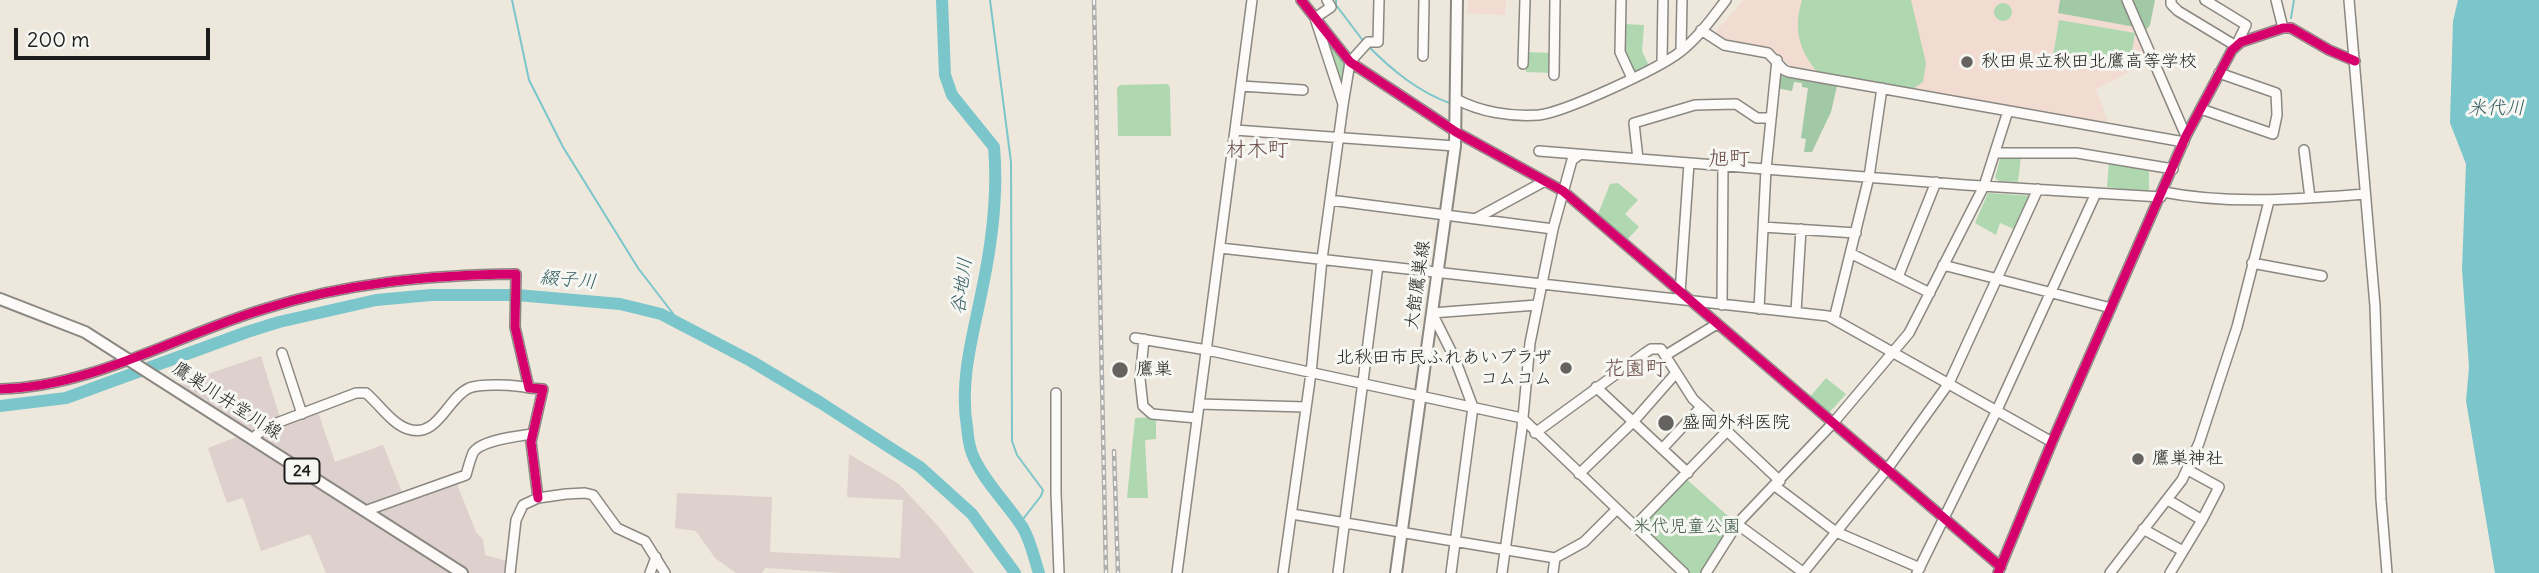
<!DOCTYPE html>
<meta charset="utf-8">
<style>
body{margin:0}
#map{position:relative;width:2539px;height:573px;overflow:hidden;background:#ede7dc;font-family:Delius,sans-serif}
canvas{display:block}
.scale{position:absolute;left:14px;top:28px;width:196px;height:32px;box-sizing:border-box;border:4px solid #1c1c1c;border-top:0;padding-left:9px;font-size:21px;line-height:24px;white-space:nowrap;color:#1c1c1c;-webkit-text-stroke:5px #f6f6f2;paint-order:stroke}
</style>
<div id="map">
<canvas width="2539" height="573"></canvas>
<div class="scale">200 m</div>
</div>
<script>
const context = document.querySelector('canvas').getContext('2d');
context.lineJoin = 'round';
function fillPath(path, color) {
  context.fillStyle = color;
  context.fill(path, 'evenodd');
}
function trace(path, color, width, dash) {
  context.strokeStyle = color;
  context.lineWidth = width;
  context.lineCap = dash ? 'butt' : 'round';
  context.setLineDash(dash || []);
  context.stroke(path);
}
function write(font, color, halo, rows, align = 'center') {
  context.font = font + ' Delius,"Klee One",sans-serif';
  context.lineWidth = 6;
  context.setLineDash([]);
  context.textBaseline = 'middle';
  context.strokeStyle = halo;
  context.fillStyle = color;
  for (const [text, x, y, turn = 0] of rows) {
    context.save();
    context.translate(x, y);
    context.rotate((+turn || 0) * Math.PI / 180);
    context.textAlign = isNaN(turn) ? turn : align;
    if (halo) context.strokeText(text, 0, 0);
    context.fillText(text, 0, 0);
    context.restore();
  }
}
fillPath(new Path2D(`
 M1468,0H1506L1505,15L1467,13Z
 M1744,0H2125L2151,61L2096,89L2108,123L1797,71L1774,52L1724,38L1718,34L1717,30Z`), '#f2dbd1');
fillPath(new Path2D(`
 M261,356L281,421L317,409L335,462L383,445L404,497L455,479L476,532L483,539L485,555L507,561L506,573H326L310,534L261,551L243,498L227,503L208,448L239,436L166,388Z
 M849,454L899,484L938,526L974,573H842L765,568L762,573H736L715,558L696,531L675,528L677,493L772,497L770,552L900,558L903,500L847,497Z`), '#ded1cd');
fillPath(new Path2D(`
 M1802,0H1911L1926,63L1923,82L1914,88H1907L1818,73C1799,50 1793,29 1802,0Z
 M1994 12a9 9 0 1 1 18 0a9 9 0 1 1-18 0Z
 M1315,18L1350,62L1343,105Z
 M2059,20L2135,33L2129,70L2053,56Z
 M1623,24L1644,25L1642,51L1649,66L1633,75L1623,52Z
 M1526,52L1551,53V73L1526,72Z
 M1168,84L1170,88L1171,136H1118L1117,88L1120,85Z
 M2007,156L2021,157L2018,182L1999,181L1995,178L2000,158Z
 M2109,162L2149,168V192L2107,187Z
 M1618,183L1638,200L1625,214L1639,227L1627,240L1598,214L1610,184Z
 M1988,193L2032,196L2016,230L2000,223L1996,235L1975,223Z
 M1826,378L1846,394L1828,414L1809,398Z
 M1156,417V439L1145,440L1148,498H1127L1135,418Z
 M1684,477L1737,524L1706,573H1684L1635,526Z`), '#afd8b0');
fillPath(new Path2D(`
 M2060,0H2123L2135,27L2058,13Z
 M2132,0H2155L2150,25L2146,30Z
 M1778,66L1790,76L1837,86L1831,112L1812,152H1804L1806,139L1801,138L1808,88L1802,87V83L1794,82L1792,91L1776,88Z`), '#a2c9a5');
fillPath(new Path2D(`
 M2458,0H2539V573H2495L2466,401L2469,367L2462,269L2466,164L2450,123L2453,21Z`), '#7bc6cb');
trace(new Path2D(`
 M512,0L529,80L563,147L638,268L681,324
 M990,0L1011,162L1012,441L1017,455L1043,490L1041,496L1020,523
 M1336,0V5L1364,42
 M2291,18L2294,0
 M1368,46C1392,70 1418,92 1452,104
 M1480,113L1495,117
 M1556,115L1567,111`), '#7bc6cb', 2);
trace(new Path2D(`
 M942,0L945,75L952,95L994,147C998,191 992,241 983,285C974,332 959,379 967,427C968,437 969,449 974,458C986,484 1008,504 1023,528C1031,542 1034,558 1039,573
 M0,406L66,398L247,332L279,322L376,300L431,295H517L620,304L661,314L751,361L821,403L920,467L972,514L1015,573`), '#7bc6cb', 12);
const minor = new Path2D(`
 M1301,0L1350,62L1456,132L1563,191L2001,567
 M1327,0L1331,7L1315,18L1343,104
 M1621,0L1620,52L1632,78
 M2127,0L2186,136
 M2171,0V4L2178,11L2236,46L2246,25L2205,0
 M2276,0L2283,28
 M2349,0L2375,306L2381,499L2387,573
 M1701,30L1724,45L1768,53L1784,70L1789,72L2184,142
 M1681,51L1682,0
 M1423,56L1424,0
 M1662,63L1663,0
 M1523,64L1525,0
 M1554,75L1555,0
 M1241,86L1303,90
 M1456,99C1480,112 1511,117 1539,115C1565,112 1658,69 1680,52C1698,38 1712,18 1726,0
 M2201,109L2273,134L2277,115L2276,93L2219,73
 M1235,130L1455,146
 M2304,150L2310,198
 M1539,151L1966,185L2161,197
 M1996,153H2077L2173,169
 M1638,159L1634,123L1695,105L1736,104L1757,118H1771
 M2163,192C2230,205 2298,199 2365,194
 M1330,200L1553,229
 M1475,219L1545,181
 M1763,227L1856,233
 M1220,248L1828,316L2052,442
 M1852,254L1930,293
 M2252,263L2322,276
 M1943,265L2111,308
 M1898,277L1936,182
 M1680,293L1689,163
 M1722,305L1723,166
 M1759,309L1766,169L1777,60
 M1796,312L1801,229
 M1834,319L1869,177L1882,88
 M1135,338L1207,350L1522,418L1684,573
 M1144,339L1140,379L1143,406L1152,414L1197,418
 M282,353L302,414
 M1666,355L1717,324
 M1596,387L1688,473
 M0,389C93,387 177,335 264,309C345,283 430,275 516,274L515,327L529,388L543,389L531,442L538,498
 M1056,393V493L1059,573
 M1199,404L1306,407
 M1535,433L1645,353L1651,349H1661L1693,399L1780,481
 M252,439L266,427L356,393H366C379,404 392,424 408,429C438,439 447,398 469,388C481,383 517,385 529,388
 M1662,449L1701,407
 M2188,470L2219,487L2202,520
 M1579,474L1633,422L1676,373
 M1775,486L1836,532L1920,568
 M2168,500L2202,520L2170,573
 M365,511L466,475C468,468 470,460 473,453C480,440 519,436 532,434
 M1292,514L1555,558L1584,542L1617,509
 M1737,524L1804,573
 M1635,526L1727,431
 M2143,529L2183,551
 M510,573L516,520L523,505L538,498L566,494L585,493L593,495L617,528L645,541L665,573
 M650,573L656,557
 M1177,573L1252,0
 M1283,573L1311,373L1322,259L1343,105L1350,62L1368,42H1378L1379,0
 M1338,573L1378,266
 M1451,573L1473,407L1455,359L1432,313L1537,305
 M1502,573L1522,428L1530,343L1553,229L1572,160L1579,155
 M1553,573L1555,558
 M1706,573L1737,524L1834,422L1909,333L1984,186L2008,111
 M1803,573L1888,468L1949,383L2038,189
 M1917,573L1997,410L2096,193
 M1998,573L2052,442L2186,136L2232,50L2241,42L2283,28H2291L2329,50L2355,61
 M2110,573L2182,480L2199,443L2237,327L2269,201`);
const major = new Path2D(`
 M0,299L85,332L462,573
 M1396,573L1455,146L1457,0`);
trace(minor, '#8b8882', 12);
trace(major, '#8b8882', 14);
trace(minor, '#fcfbfa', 9);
trace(major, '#fcfbfa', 10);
const rail = new Path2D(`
 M1094,0L1106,573
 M1114,451L1118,573`);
trace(rail, '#afaeac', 4.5);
trace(rail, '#f6f6f2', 2, [5]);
trace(new Path2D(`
 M1301,0L1350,62L1456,132L1563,191L2001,567
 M0,389C93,387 177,335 264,309C345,283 430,275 516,274L515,327L529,388L543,389L531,442L538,498
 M1998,573L2052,442L2186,136L2232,50L2241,42L2283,28H2291L2329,50L2355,61`), '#d6006c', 9);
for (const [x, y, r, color] of [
 [1967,62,7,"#65635f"],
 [1566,368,7,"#65635f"],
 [1120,370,9,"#65635f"],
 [1666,423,9,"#65635f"],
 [2138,459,7,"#65635f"]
]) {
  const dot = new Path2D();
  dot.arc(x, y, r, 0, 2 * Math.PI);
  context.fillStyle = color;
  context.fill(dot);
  trace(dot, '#f6f6f2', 2.5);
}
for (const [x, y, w] of [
 [302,471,35]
]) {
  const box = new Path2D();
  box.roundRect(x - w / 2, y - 12.5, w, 25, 5);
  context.fillStyle = '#f6f6f2';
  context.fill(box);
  trace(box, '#1c1c1c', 2);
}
write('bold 16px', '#1c1c1c', null, [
 ["24",302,471]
]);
write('18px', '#1c1c1c', '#f6f6f2', [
 ["秋田県立秋田北鷹高等学校",1981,62],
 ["北秋田市民ふれあいプラザ",1552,358,"right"],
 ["コムコム",1552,379,"right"],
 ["鷹巣",1136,370],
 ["盛岡外科医院",1682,423],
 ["鷹巣神社",2152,459]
], 'left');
write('18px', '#1c1c1c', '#f6f6f2', [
 ["大館鷹巣線",1418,285,-82],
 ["鷹巣川井堂川線",227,401,33]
]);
write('18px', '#3e5a43', '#f6f6f2', [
 ["米代児童公園",1687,527]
]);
write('italic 19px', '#2e5a5f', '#f6f6f2', [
 ["米代川",2496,109],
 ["綴子川",568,280,5],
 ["谷地川",962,286,-82]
]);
write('21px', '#694b46', '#f6f6f2', [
 ["材木町",1257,150],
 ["旭町",1729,159],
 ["花園町",1635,369]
]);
</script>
